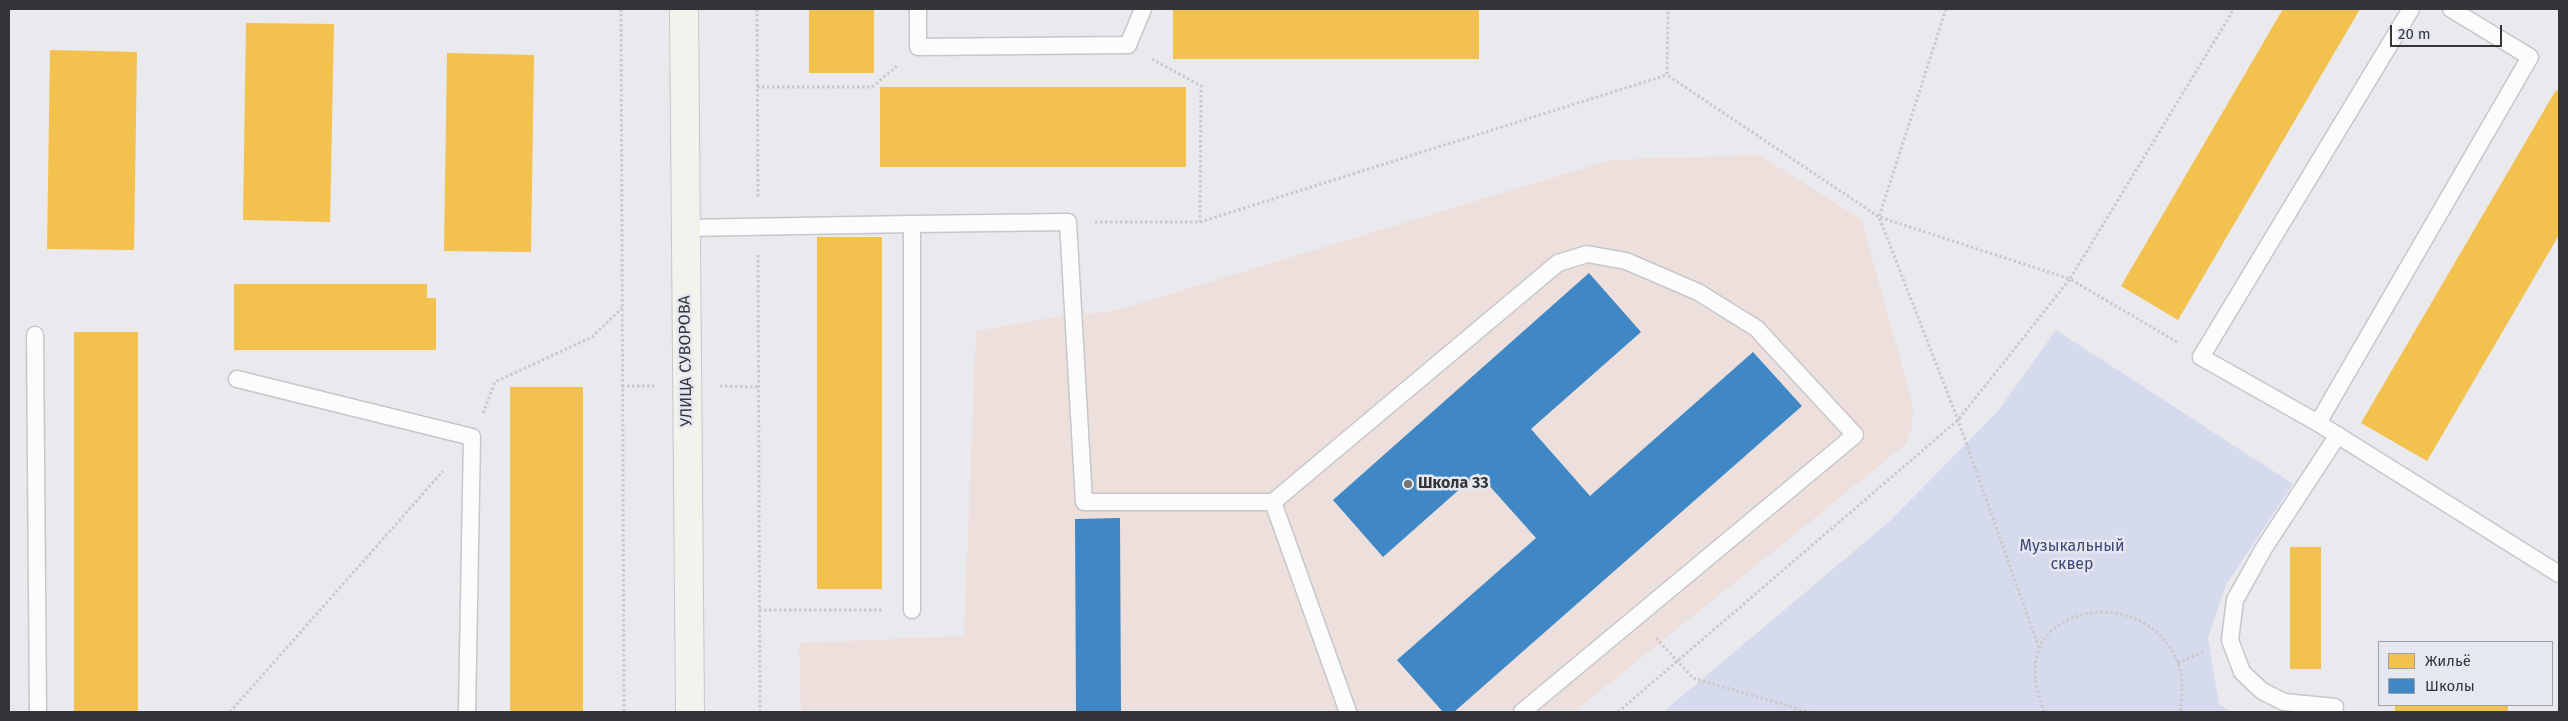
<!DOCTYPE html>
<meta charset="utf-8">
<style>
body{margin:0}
#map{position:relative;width:2568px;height:721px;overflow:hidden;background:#e9e9ee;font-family:"Fira Sans",sans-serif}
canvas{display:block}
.frame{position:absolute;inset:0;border:10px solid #343538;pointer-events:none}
.legend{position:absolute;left:2378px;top:641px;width:175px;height:65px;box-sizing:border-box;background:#e6e8f1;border:1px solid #9fa0a7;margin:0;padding:6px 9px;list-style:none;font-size:15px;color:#343538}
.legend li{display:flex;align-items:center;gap:10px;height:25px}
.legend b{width:25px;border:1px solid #9fa0a7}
.scale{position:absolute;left:2390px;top:25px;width:112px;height:22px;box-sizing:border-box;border:2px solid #343538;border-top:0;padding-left:6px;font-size:15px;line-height:18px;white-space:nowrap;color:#343538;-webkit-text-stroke:4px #e6e8f1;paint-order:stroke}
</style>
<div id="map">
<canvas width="2568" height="721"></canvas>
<div class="frame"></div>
<ul class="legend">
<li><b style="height:14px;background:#f2c14e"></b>Жильё</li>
<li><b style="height:14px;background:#3f88c5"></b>Школы</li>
</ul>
<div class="scale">20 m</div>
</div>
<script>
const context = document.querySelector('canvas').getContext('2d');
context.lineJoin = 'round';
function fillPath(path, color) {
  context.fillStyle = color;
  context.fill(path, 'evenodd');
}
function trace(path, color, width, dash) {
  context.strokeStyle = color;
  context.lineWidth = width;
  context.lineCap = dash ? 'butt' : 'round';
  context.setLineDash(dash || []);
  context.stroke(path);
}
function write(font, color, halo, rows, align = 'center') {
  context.font = font + ' "Fira Sans",sans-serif';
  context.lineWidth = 5;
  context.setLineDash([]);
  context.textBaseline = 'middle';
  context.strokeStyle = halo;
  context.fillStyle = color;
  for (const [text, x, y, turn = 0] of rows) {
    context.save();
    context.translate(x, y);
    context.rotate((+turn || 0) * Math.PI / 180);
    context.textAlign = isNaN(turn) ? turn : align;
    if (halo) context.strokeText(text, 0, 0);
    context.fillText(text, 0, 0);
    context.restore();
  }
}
fillPath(new Path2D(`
 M1759,155L1861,219L1913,405L1912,428L1905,445L1574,712H801L799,643L964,636L976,331L1074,314L1111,312L1611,160Z`), '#ede0dc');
fillPath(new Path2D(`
 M2056,330L2293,484L2226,585L2208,638L2219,704L2232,712H1663L1890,521L1998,411Z`), '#d6daed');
fillPath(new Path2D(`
 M809,9H874V73H809Z
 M1173,9H1479V59H1173Z
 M2283,9H2360L2178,320L2121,286Z
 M246,23L334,24L330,222L243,220Z
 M50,50L137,52L134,250L47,249Z
 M447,53L534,55L531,252L444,251Z
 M880,87H1186V167H880Z
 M2556,90L2559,92V235L2427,461L2361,423Z
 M817,237H882V589H817Z
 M234,284H427V298H436V350H234Z
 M74,332H138V712H74Z
 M510,387H583V712H510Z
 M2290,547H2321V669H2290Z
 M2395,705H2508V712H2395Z`), '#f2c14e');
fillPath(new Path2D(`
 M1589,273L1641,332L1531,429L1590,496L1753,352L1802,406L1454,712H1443L1397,660L1536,538L1478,473L1383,557L1333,500Z
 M1120,518L1121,712H1076L1075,519Z`), '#3f88c5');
const lane = new Path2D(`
 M918,9V47L1128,45L1143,9
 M2411,9L2201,357L2318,423L2559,574
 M912,224L1068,222L1084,502H1273L1348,712
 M685,228L912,224V610
 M35,335L38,712
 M237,379L472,437L467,712
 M2318,423L2530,57L2451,9
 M1273,502L1558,263L1587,254L1626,261L1698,292L1756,328L1855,435L1522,712
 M2335,707L2284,702L2262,691L2242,672L2230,640L2235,600L2264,548L2338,435`);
const secondary = new Path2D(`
 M684,9L690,712`);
trace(lane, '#c6c7ca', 19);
trace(secondary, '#c6c7ca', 30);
trace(new Path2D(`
 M621,9L624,712
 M757,9L758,199
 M1946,9L1879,217L1958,420L2039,648
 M1152,59L1201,86L1200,222
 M757,87H872L897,66
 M1095,222H1200L1667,75
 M758,255L760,712
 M2177,342L2070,279L2234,9
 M622,386H654
 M720,386L758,387
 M483,413L495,382L592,337L622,308
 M759,610H884
 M1656,638L1693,678L1809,712
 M2178,663L2205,651
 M230,712L443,471
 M1618,712L1958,420L2070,279L1879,217L1667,75L1668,9
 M2044,712C2037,693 2031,669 2039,649C2043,637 2054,627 2064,622C2106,599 2161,618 2178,663C2184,679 2182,696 2180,712`), '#c9cacc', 3, [2.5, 2.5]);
trace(lane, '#fcfcfc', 16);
trace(secondary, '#f4f2ed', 28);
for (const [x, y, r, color] of [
 [1408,484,5,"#737478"]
]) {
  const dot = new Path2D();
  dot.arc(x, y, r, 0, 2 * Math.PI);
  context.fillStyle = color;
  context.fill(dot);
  trace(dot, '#e6e8f1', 2);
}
write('16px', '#343538', '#e6e8f1', [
 ["УЛИЦА СУВОРОВА",686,361,-91]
]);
write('bold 16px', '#343538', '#e6e8f1', [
 ["Школа 33",1418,484]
], 'left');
write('16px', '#3e4776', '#e6e8f1', [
 ["Музыкальный",2072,547],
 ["сквер",2072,565]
]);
</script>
